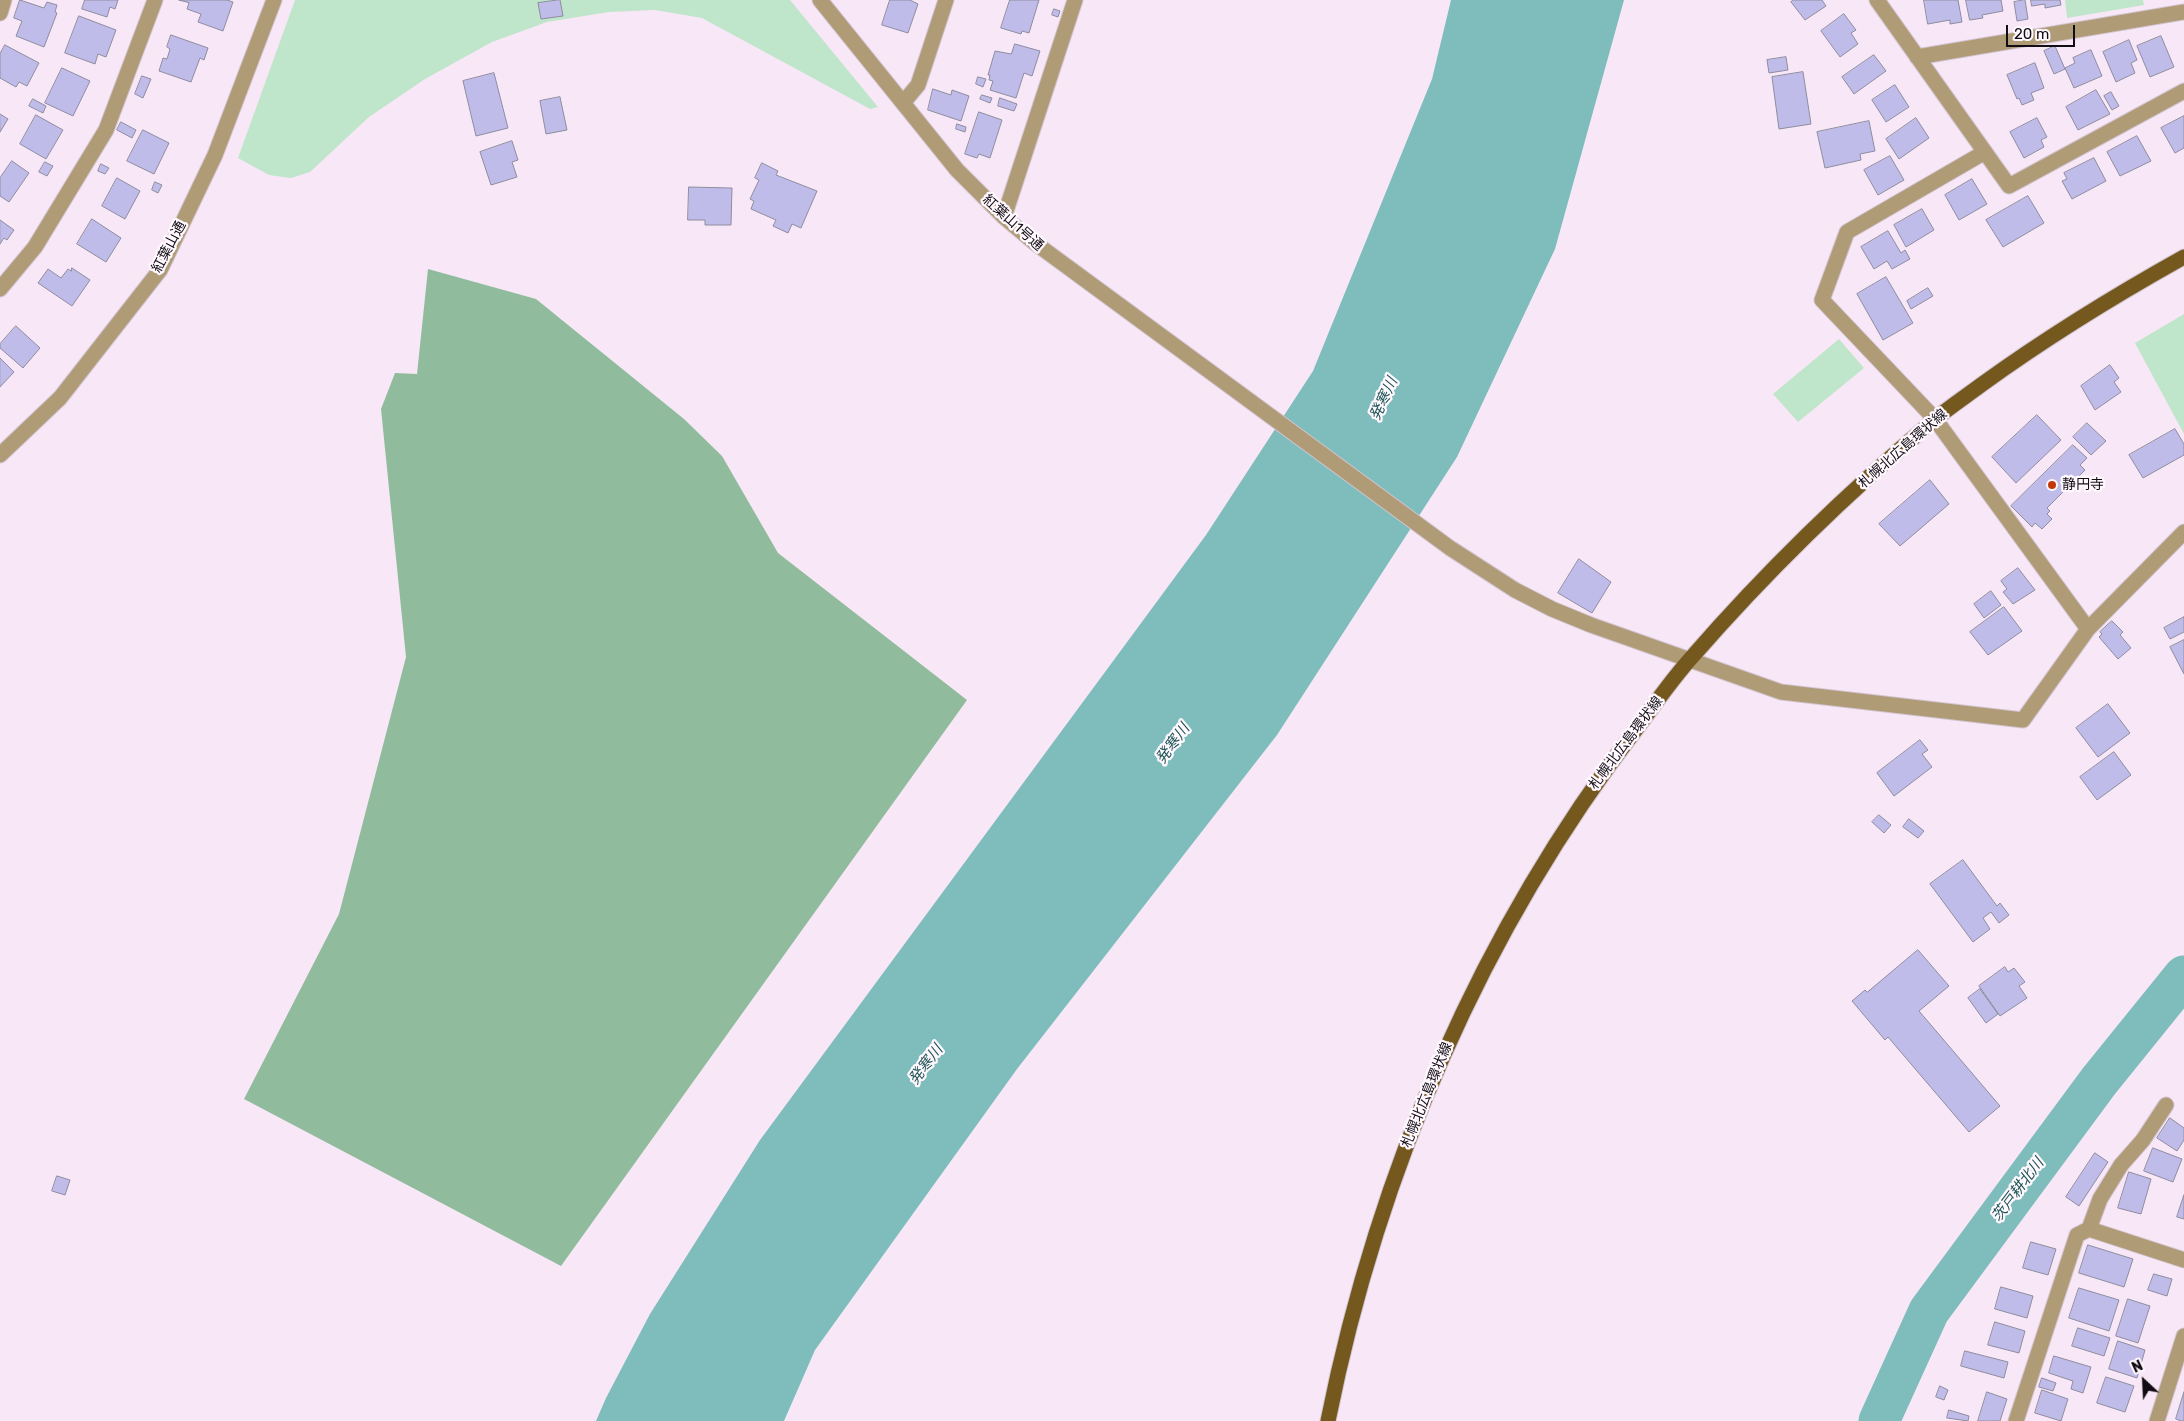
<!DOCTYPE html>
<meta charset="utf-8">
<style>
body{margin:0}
#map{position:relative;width:2184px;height:1421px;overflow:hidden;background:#f8e8f7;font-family:Rubik,sans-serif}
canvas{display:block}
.north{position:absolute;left:2119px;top:1356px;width:50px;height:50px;-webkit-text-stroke:4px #fff9ff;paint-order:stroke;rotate:335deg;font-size:14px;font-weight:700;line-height:20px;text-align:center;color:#120d12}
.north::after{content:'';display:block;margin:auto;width:18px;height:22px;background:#120d12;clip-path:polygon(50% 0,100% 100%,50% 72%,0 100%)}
.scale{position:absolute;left:2006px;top:25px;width:69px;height:22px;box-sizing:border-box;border:2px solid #120d12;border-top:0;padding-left:6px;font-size:15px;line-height:18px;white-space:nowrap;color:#120d12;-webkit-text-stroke:4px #fff9ff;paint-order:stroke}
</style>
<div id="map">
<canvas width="2184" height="1421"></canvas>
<div class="north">N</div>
<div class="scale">20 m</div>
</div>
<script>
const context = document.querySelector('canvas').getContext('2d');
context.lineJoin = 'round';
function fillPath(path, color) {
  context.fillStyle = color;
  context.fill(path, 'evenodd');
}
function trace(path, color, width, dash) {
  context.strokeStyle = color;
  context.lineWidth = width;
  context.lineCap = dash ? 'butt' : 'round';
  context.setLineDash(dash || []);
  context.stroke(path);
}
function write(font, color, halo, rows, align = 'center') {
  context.font = font + ' Rubik,"Noto Sans JP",sans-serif';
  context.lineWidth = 4.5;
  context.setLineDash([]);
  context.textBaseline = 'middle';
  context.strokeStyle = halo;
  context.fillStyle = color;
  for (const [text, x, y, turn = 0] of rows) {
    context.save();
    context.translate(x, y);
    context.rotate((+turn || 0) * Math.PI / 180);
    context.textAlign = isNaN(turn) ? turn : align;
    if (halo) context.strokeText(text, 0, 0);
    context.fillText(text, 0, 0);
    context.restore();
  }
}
fillPath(new Path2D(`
 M295,0H790L878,107L870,109L702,18L655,10L609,12L547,22L492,42L425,79L369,117L310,172L291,178L269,175L238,158Z
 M2065,0H2143L2144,5L2067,18Z
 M2184,314V434L2135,343Z
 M1839,339L1864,368L1798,422L1773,394Z`), '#bfe5ca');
fillPath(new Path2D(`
 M428,269L536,299L684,419L722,456L778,553L967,700L561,1266L244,1099L339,914L406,657L381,409L395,373L417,374Z`), '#90bb9d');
fillPath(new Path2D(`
 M1451,0H1624L1555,249L1457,457L1277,735L1017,1069L815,1350L784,1421H596L606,1398L650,1314L760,1140L1206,535L1313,371L1432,79Z`), '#7fbcbc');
trace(new Path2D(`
 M1879,1421L1929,1311L2099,1081L2184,976`), '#7fbcbc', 41);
const building = new Path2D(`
 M20,0L44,8L47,2L57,5L55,12L57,13L44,47L16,36L22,21L14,18Z
 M85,0H118L115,9L110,7L107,17L82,9Z
 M179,0H227L233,2L223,31L198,22L201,14L187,9L189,3Z
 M560,0L563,16L541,19L538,3Z
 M890,0H910L918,4L908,33L882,25Z
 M1010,0H1039L1029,33L1022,31L1021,34L1001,28Z
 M1794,0H1822L1826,6L1805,20L1791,2Z
 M1924,0H1958L1962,22L1950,24V20L1928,24Z
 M1966,0H2001L2003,11L1982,15L1983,18L1970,20Z
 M2025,0L2028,19L2017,21L2014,2Z
 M2031,0H2060L2061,5L2045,8V4L2032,6Z
 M1054,9L1060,11L1058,17L1052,15Z
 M1844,14L1856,30L1851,33L1858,44L1840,57L1821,31Z
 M79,16L116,30L106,57L98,54L95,64L65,53Z
 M171,35L208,48L204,60L200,58L191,82L159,71L163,58L167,59L170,49L167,47Z
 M2161,36L2174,67L2150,77L2137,46Z
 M2129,40L2137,60L2131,63L2135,73L2116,82L2103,52Z
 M1015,44L1040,51L1032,76L1024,73L1016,98L990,90L993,81L989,80L990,75H988L995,51L1011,54Z
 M5,45L39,63L27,86L19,82L16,87L0,78V54Z
 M2055,46L2065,69L2054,74L2044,51Z
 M2091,50L2102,76L2074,88L2065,68L2075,63L2073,58Z
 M1874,55L1886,71L1854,94L1842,77Z
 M1786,57L1788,70L1769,73L1767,60Z
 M2035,63L2044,88L2031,93L2034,100L2022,105L2019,98L2017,99L2007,75Z
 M62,68L90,81L73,116L45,103Z
 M1803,72L1811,124L1779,129L1772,77Z
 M494,73L508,128L476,136L463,81Z
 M142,76L151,79L143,98L135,94Z
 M978,77L986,79L983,87L976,84Z
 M1895,85L1909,107L1886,122L1872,100Z
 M933,89L951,95L952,90L969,96L961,121L928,110Z
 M2096,90L2110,114L2078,130L2066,107Z
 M2111,92L2119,106L2112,110L2104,96Z
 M982,95L992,98L990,103L980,99Z
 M560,97L567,130L546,134L540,101Z
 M1000,98L1017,104L1014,111L998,106Z
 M33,99L46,106L43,113L29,106Z
 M979,112L1002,120L990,158L979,154L977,158L965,154Z
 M0,114L8,119L0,132Z
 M36,115L63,130L46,159L20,144Z
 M2184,116V148L2175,153L2161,128Z
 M1916,118L1929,138L1899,159L1886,139Z
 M2037,118L2047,137L2041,140L2044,147L2024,158L2010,132Z
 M1869,121L1875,151L1860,154L1861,160L1825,168L1817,132Z
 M121,122L136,130L132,138L117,130Z
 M957,124L966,127L965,132L956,129Z
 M143,130L169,143L154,174L127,161Z
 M2137,136L2151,161L2120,176L2107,152Z
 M512,141L518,160L512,162L517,177L491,185L480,152Z
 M1890,156L1904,180L1878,195L1864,170Z
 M2094,158L2106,181L2072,199L2062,181L2067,179L2064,173Z
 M12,161L29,173L9,202L0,196V178Z
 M45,162L53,166L47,176L39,172Z
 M762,163L778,171L776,175L817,191L801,228L792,224L788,233L773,226L776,220L751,209L754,201L750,199L759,180L755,178Z
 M101,164L109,168L105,174L98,171Z
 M117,178L140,191L125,219L102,206Z
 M1972,179L1987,204L1959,220L1945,195Z
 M155,182L162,185L158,193L152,190Z
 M689,187L732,188L731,225H705V220H688Z
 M2028,196L2044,223L2003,247L1986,220Z
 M1922,209L1934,230L1906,247L1894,225Z
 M92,219L121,238L106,262L77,244Z
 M0,220L14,230L7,240L4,238L0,244Z
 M1888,231L1901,253L1905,250L1910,259L1892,269L1887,261L1874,269L1861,247Z
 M72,268L90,280L72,306L38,283L48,269L61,278L68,269L71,271Z
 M1886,277L1913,323L1883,340L1857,294Z
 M1928,288L1933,296L1911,309L1907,301Z
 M16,326L40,348L23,368L0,348V344Z
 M0,358L14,372L0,387Z
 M2110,365L2119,378L2114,382L2121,392L2095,410L2081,386Z
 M2037,415L2061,440L2016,483L1992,457Z
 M2087,423L2106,441L2091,455L2073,437Z
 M2175,429L2184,444V455L2143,478L2129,455Z
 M2073,445L2087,458L2080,465L2085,470L2047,508L2050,511L2047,514L2052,519L2042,529L2035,523L2032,527L2011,506Z
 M1930,480L1949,504L1900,546L1879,524Z
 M1579,559L1611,582L1592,613L1558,593Z
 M2018,568L2035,590L2013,604L2003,592L2007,589L2001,581Z
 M1991,591L2001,605L1984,618L1974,604Z
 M2004,607L2022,631L1988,655L1970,632Z
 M2184,617V632L2170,639L2164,628Z
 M2112,621L2123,632L2120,635L2131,648L2118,659L2099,637L2102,634L2100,632Z
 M2184,640V674L2170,647Z
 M2108,704L2130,733L2098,757L2076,728Z
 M1920,740L1928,750L1922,754L1932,767L1894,796L1877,773Z
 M2114,752L2131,775L2097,800L2080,777Z
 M1879,815L1891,825L1884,833L1872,822Z
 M1909,819L1924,831L1918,838L1903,827Z
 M1963,860L1997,906L2000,903L2009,915L1999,923L1991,912L1983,918L1990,929L1973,942L1930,884Z
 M1918,950L1949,986L1919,1011L2000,1106L1969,1132L1888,1037L1885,1040L1852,1001L1865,990L1867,992Z
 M2005,967L2008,972L2014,968L2025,982L2019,986L2027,998L2000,1016L1979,986Z
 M1980,989L1998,1014L1986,1023L1968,998Z
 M2170,1118L2184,1128V1140L2177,1151L2157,1138Z
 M2153,1148L2182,1159L2173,1182L2144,1171Z
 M2095,1153L2108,1162L2079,1206L2066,1197Z
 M2129,1172L2151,1179L2141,1214L2118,1208Z
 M57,1176L70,1180L65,1195L52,1191Z
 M2184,1195V1219L2177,1217Z
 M2031,1242L2056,1249L2048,1275L2023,1268Z
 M2088,1245L2133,1259L2124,1287L2079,1273Z
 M2154,1274L2172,1279L2167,1296L2148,1290Z
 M2001,1287L2033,1296L2027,1318L1995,1309Z
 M2079,1288L2119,1300L2109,1331L2069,1318Z
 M2128,1299L2150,1306L2138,1343L2116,1336Z
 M1995,1322L2025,1331L2019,1353L1988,1345Z
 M2078,1328L2110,1338L2104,1356L2072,1346Z
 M2118,1341L2145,1350L2137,1378L2109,1369Z
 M1965,1351L2008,1362L2004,1378L1961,1366Z
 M2054,1356L2091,1367L2083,1393L2071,1389L2073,1381L2049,1373Z
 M2106,1377L2134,1386L2125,1412L2097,1403Z
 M2042,1378L2056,1383L2053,1391L2039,1387Z
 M1940,1386L1948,1390L1944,1400L1936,1397Z
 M2042,1390L2068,1399L2061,1421L2035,1413Z
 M1987,1392L2007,1399L2000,1421H1978Z
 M2184,1392V1421H2181L2176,1419Z
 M1949,1410L1969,1416L1968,1421L1947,1418Z`);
fillPath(building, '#c0bce9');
trace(building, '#8e8c9f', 1);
const minor = new Path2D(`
 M820,0L957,170L1004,217L1035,243L1450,548L1515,590L1552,609L1591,625L1781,692L2023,720L2088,629L2184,532
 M1877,0L2009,186L2184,91
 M0,13L4,0
 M1917,57L2184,12
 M903,103L918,85L946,0
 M1985,152L1847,232L1822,300L1935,419L2088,629
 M1004,217L1075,0
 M0,289L35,247L106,130L155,0
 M0,455L60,398L160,270L215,155L274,0
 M2089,1229L2184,1260
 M2016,1421L2077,1235L2089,1229L2100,1199L2121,1165L2143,1140L2166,1105
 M2157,1421L2184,1336`);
const major = new Path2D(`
 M1328,1421C1378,1171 1481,931 1637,728C1655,704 1672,679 1692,657C1766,572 1847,493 1933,421C1948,408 1965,397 1981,385C2046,338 2114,296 2184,257`);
trace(minor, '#d3c5d2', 17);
trace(major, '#d3c5d2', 17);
trace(minor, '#b09b77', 15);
trace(major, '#75581d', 15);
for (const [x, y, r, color] of [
 [2052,485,5,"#c13908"]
]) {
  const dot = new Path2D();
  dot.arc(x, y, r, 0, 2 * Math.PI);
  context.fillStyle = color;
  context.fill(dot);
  trace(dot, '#fff9ff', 2);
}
write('14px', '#120d12', '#fff9ff', [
 ["紅葉山1号通",1013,223,42],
 ["紅葉山通",169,247,-62],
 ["札幌北広島環状線",1903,449,-41],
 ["札幌北広島環状線",1626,743,-53],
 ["札幌北広島環状線",1427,1095,-68]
]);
write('14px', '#120d12', '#fff9ff', [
 ["静円寺",2062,485]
], 'left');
write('italic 15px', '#205656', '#fff9ff', [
 ["発寒川",1384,399,-65],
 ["発寒川",1173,744,-54],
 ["発寒川",926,1065,-53],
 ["茨戸耕北川",2018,1190,-53]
]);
</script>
